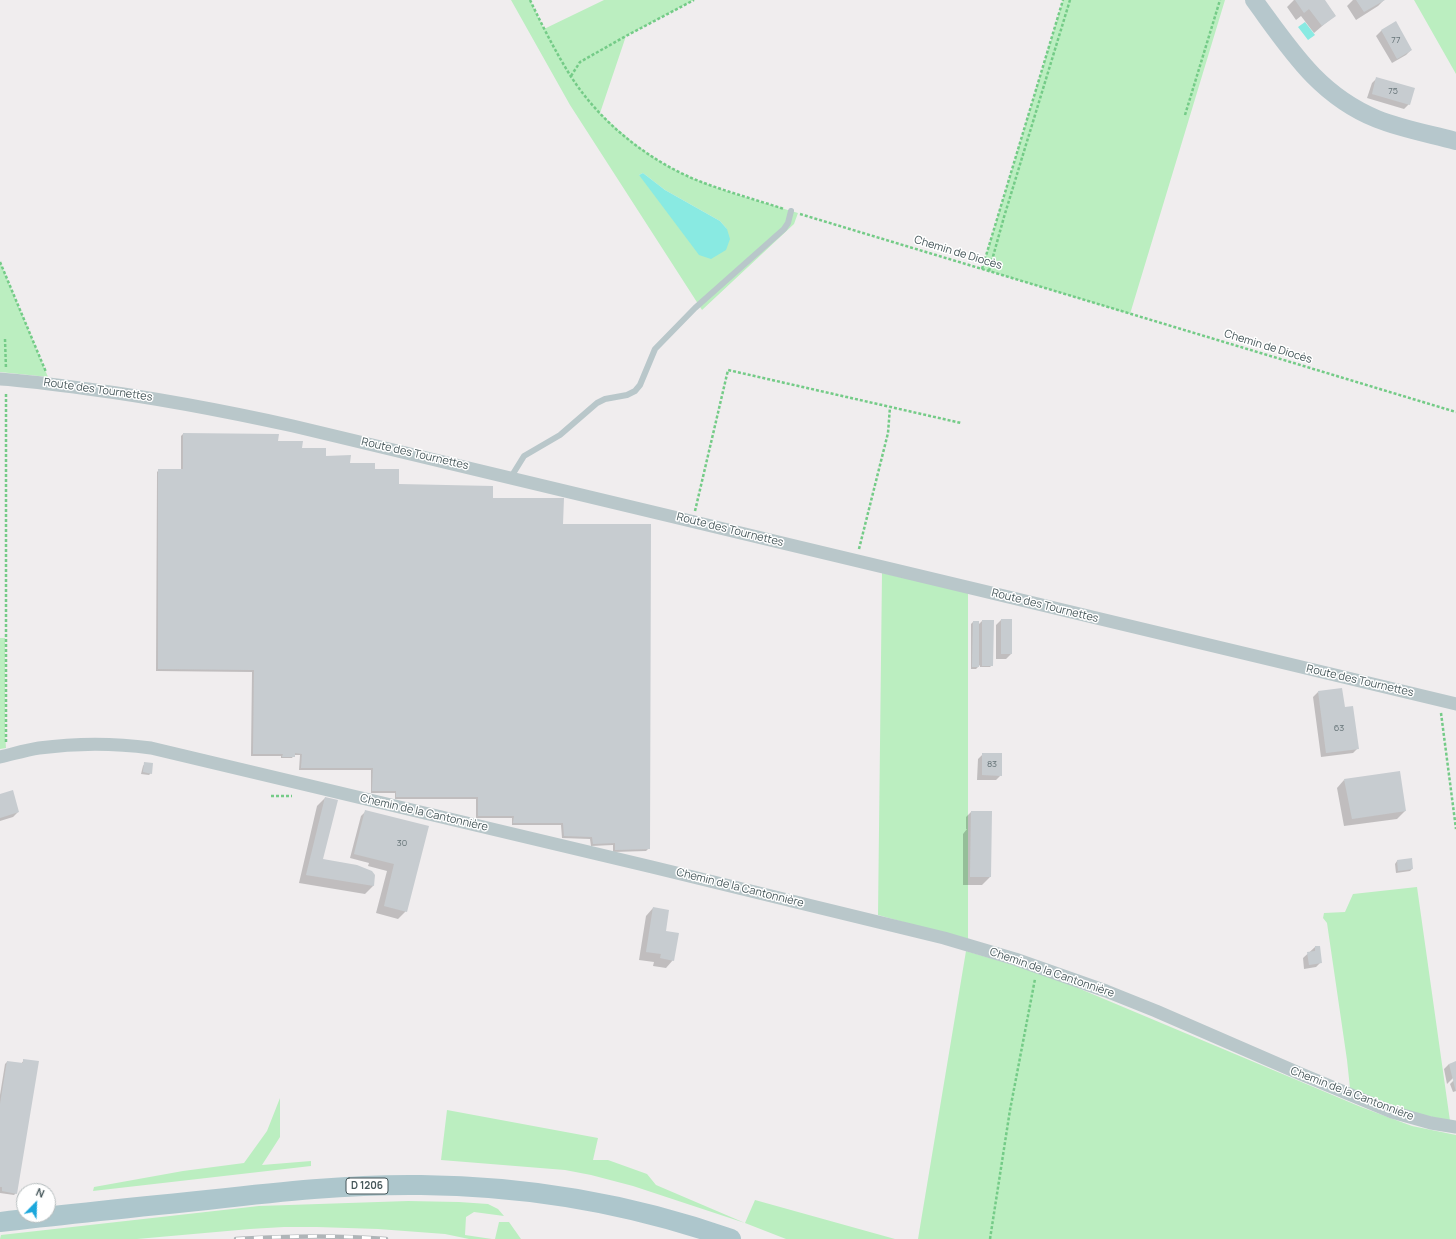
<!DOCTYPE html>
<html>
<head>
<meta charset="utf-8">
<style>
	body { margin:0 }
	#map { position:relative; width:1456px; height:1239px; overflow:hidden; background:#f0edee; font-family:Manrope,sans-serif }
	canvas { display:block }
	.north { position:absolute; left:16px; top:1183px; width:40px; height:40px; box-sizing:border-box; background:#fff; border:1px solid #b5bcbd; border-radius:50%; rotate:23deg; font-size:11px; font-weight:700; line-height:16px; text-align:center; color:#46575a }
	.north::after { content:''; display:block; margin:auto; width:14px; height:18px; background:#1ba7dc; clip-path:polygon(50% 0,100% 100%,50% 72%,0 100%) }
</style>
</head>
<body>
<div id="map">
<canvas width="1456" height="1239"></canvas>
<div class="north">N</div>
</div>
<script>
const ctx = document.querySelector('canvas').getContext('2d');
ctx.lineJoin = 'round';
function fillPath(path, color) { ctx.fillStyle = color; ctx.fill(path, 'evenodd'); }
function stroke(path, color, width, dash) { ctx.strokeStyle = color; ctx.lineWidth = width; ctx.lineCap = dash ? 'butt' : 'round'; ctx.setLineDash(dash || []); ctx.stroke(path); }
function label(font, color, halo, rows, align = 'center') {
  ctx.font = font + ' Manrope,sans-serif'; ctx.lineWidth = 3; ctx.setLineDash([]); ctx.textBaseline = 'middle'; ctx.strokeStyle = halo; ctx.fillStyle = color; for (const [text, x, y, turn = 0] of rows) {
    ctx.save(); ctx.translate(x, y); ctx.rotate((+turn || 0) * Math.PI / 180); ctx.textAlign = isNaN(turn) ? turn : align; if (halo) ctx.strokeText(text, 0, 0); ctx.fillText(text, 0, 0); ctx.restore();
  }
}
const green = new Path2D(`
	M511,0H530L544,29L604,0H694L626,36L600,113C624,136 649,157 679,172C716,190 758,201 798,213L794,224L702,310L570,105ZM643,173L665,190L720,221L727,229L639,175Z
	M1063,0H1225L1130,314L982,269Z
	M1414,0H1456V74Z
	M0,262L48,377L0,372Z
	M882,573L968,592V940L878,915Z
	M0,638H5V733L6,748L0,749Z
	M1417,887L1450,1121L1419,1114L1391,1105L1350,1088L1347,1060L1327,923L1323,918L1324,913L1345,912L1353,894Z
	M966,951L1047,975L1361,1107L1412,1126L1456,1135V1239H918Z
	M280,1098V1137L262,1165L311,1161V1166L93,1191L94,1187L183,1171L244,1163L267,1131Z
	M447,1110L598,1138L593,1160H608L647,1174L656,1185L745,1223L755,1200L895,1239H786L745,1223L633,1186L591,1175L565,1170L441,1160Z
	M408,1201L459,1202L488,1204L498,1209L504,1216L474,1212L466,1217L465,1235L492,1239H469L445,1234L378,1229L317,1227H284L250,1229L137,1239H0L1,1235L259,1206Z
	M499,1222H509L521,1239H495Z`);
const water = new Path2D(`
	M1305,22L1315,35L1308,40L1298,27Z
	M643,173L665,190L720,221L727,229L730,239L726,250L711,259L699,255L639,175Z`);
const shadow = new Path2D(`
	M1294,0H1324L1335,15L1314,33L1301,16L1296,20L1287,7Z
	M1353,0H1384L1378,6L1356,20L1347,6Z
	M1395,23L1411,50L1406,55L1392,63L1376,36L1381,31Z
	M1377,78L1409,104L1404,109L1367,98L1372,83Z
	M183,434L277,442L374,470L398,485L492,499L562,525L649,848L646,851L613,852V845L591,846L590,839L562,838L561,825H512V818H476V799H395V793H371V770H299L300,755H294L292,758H281V756H251L252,672L156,671L157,472L159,470H181V436Z
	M1001,620L1011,654L1006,659H996V625Z
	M982,621L992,665L990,667H980V665L976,669H971V624L973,622H978V625Z
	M1318,692L1344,708L1358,748L1353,753L1321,757L1313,697Z
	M983,754L1001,775L996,780H977L978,759Z
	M145,763L151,773L149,775L141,774L143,766Z
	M1344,780L1405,811L1397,819L1344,826L1337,788Z
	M0,795L18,812L13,817L0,821Z
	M325,798L322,860L374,875L373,886L365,894L299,883L317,806Z
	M366,811L427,827L406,911L398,919L376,913L387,871L368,866L369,863L350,858L361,816Z
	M971,812L990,877L982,885H963V834L967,829H966V817Z
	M1411,859L1412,869L1410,871L1396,873L1395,864L1397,861Z
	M653,908L664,932L673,960L666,968L653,966L654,962L639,960L646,916Z
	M1315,947L1321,962L1316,967L1304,969L1303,958Z
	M24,1060L16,1193L14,1195L0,1193V1095L5,1064L7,1062L21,1064Z
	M1456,1063V1077L1455,1076L1447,1084L1444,1069L1449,1064Z
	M1456,1078V1091L1453,1092L1450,1084Z`);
const building = new Path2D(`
	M1295,0H1325L1336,16L1322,26L1309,9L1304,13Z
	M1356,0H1385L1364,12Z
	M1396,21L1412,50L1397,59L1381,30Z
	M1376,77L1415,88L1410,105L1372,94Z
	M183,433L279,434L278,441H303L302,448H326V456L351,455L350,463H375V469H399V484L493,486V498H564L563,524H651L650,849L615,850V843L593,844L592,837L564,836L563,823H513L514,816H478V797H396V791H372L373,768H301L302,754L295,753V757H282L283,754H253L254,670L158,669V469H183Z
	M1001,619H1012V654H1001Z
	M982,620H994L993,666H982Z
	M973,621H979V667H972Z
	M1342,688L1345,707L1353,706L1359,749L1326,753L1318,691Z
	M982,753H1002V776L982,775Z
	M144,762L153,763L152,774L143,772Z
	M1400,771L1406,811L1352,819L1344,779Z
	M13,790L19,812L0,818V794Z
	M325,797L338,800L323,859L357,865L372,871L375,875L374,886L306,875Z
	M365,810L429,826L407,912L384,906L394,864L354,854Z
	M971,811H992L991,877H970Z
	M1412,858L1413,869L1398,871L1397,860Z
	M653,907L669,910L666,931L679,933L674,961L660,958L661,954L646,952Z
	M1315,946H1320L1322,963L1309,965L1307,952L1315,951Z
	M23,1059L39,1061L17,1194L2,1191V1187H0V1104L7,1061L23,1063Z
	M1456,1061V1092L1449,1064Z`);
const path = new Path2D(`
	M530,0C542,25 555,51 570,75C599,121 645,158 694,179C723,191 754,199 784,209
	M571,76L580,62L626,36L694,0
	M1185,115L1220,0
	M800,214L1456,412
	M0,262L46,372
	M982,269L1063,0
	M989,271L1004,217L1070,0
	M5,339L6,369
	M695,511L728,370L961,423
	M859,549L888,433L890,407
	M1441,713L1456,829
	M6,742V392
	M271,796H292
	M990,1239L1010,1110L1035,979`);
const lane = new Path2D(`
	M511,477L524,456L560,435L597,403L605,399L627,395L635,391L640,385L655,349L695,308L784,229L788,223L791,211`);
const street = new Path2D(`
	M0,379C29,381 59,385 88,389C157,398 225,411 293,426L1456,704
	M0,757C13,754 26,750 39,748C76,743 114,743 151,748L652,867L944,938L1015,959L1106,991L1156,1011L1301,1074L1392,1112L1431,1123L1456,1127`);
const secondary = new Path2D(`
	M1254,0C1290,49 1318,95 1377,119C1402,129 1430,134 1456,141`);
const primary = new Path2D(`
	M0,1222C69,1214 138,1207 207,1200C278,1192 349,1184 421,1185C525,1186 632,1204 731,1239`);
const rail = new Path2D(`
	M236,1239C285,1236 336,1235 386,1239`);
const numberNames = [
	["77",1396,40],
	["75",1393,91],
	["63",1339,728],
	["83",992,764],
	["30",402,843]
];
const shields = [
	[367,1186,42]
];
const shieldNames = [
	["D 1206",367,1186]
];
const streetNames = [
	["Chemin de Diocès",958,253,17],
	["Chemin de Diocès",1268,347,17],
	["Route des Tournettes",98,390,8],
	["Route des Tournettes",415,454,13],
	["Route des Tournettes",730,530,14],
	["Route des Tournettes",1045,606,14],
	["Route des Tournettes",1360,681,13],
	["Chemin de la Cantonnière",424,813,13],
	["Chemin de la Cantonnière",740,888,14],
	["Chemin de la Cantonnière",1052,973,19],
	["Chemin de la Cantonnière",1352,1094,21]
];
fillPath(green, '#bbeec0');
fillPath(water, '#89eae2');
fillPath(shadow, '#0003');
fillPath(building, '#c7ccd0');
stroke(path, '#74cb87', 2.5, [3, 2]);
stroke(lane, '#b9c7ca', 6);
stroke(street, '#b9c7ca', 13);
stroke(secondary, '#b6c7cc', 18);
stroke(primary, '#adc6cc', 20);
stroke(rail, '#afb5b8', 4.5);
stroke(rail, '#fff', 3, [9]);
label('9px', '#667478', null, numberNames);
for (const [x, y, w] of shields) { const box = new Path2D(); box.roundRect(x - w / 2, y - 8, w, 16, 3); ctx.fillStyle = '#fff'; ctx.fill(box); stroke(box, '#46575a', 1); }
label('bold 10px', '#46575a', null, shieldNames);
label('11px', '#46575a', '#fff', streetNames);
</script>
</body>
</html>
